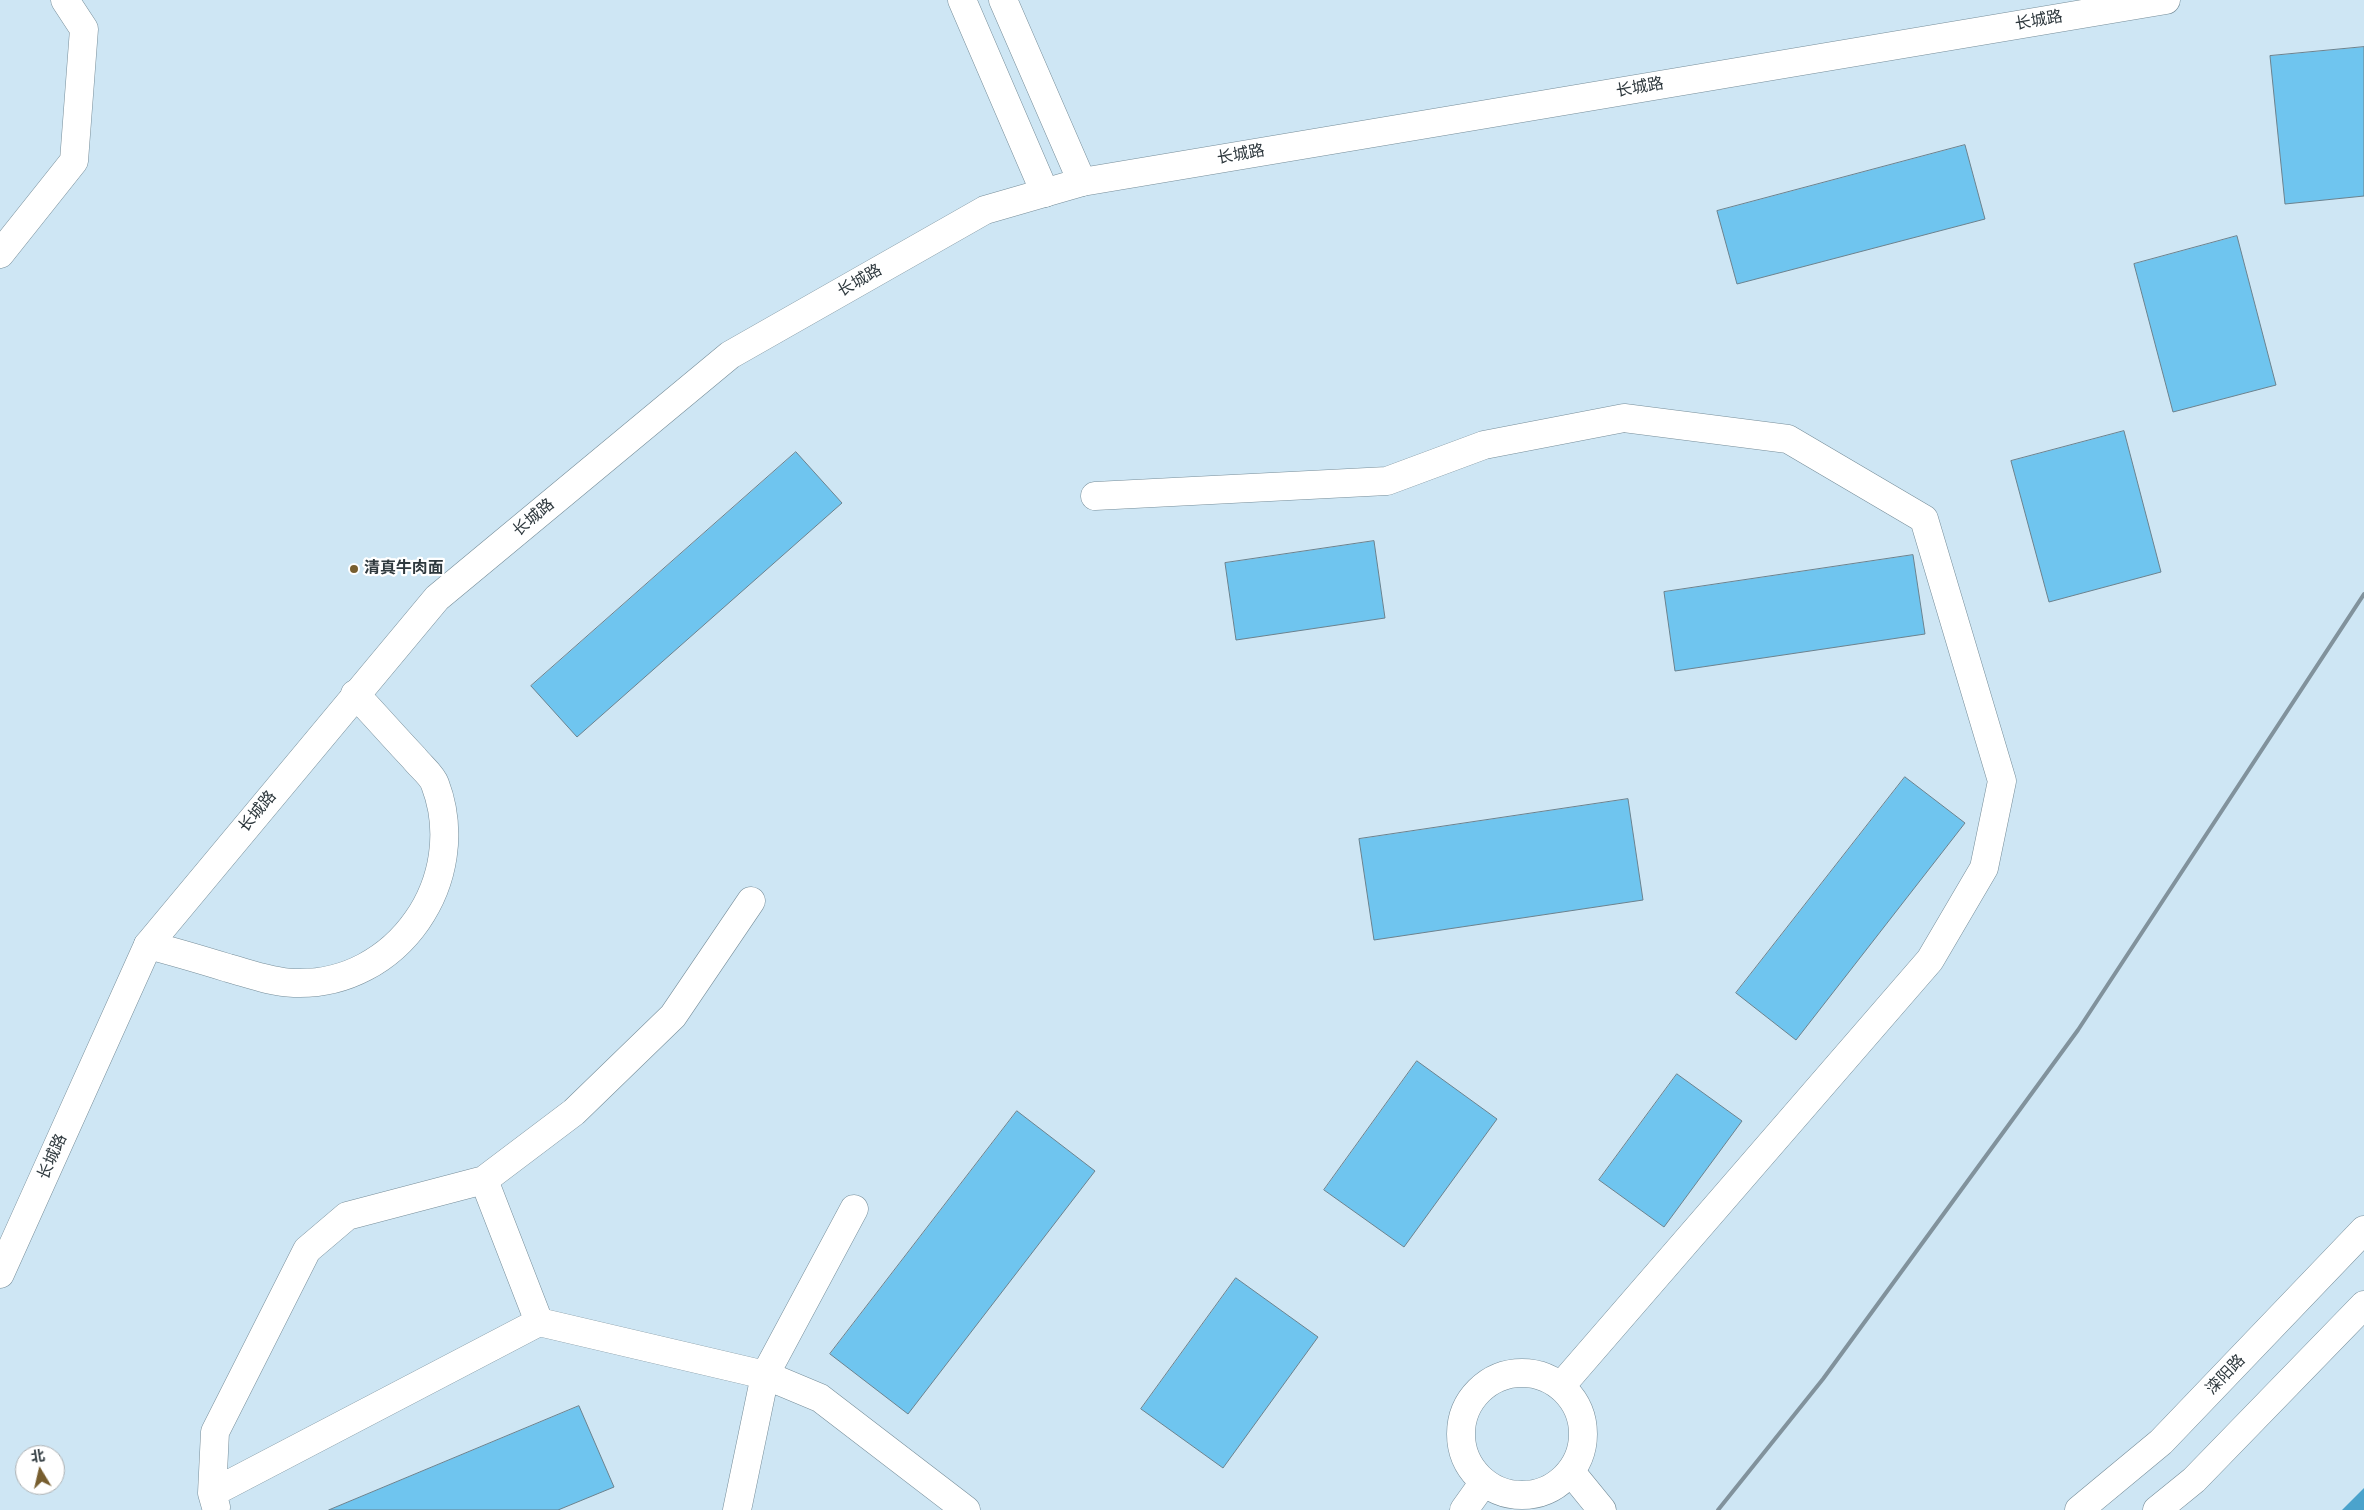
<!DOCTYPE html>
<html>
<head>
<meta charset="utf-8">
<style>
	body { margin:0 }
	#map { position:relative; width:2364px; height:1510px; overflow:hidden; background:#cee6f4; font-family:"DM Sans","Noto Sans SC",sans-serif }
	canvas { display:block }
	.north { position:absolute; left:15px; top:1445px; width:50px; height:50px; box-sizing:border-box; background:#fff; border:1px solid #acb0b2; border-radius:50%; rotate:351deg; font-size:14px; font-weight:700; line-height:20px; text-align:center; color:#2f393e }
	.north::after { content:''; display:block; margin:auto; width:18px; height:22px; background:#775e2f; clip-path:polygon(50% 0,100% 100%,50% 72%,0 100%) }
</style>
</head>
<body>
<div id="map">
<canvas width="2364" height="1510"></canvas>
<div class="north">北</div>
</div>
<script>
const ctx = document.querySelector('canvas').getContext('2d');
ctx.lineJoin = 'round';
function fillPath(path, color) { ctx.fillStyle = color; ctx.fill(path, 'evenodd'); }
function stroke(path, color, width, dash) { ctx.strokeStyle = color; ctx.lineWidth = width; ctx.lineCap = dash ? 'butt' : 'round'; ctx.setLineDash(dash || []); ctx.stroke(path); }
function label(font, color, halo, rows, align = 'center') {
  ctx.font = font + ' "DM Sans","Noto Sans SC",sans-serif'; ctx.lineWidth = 4.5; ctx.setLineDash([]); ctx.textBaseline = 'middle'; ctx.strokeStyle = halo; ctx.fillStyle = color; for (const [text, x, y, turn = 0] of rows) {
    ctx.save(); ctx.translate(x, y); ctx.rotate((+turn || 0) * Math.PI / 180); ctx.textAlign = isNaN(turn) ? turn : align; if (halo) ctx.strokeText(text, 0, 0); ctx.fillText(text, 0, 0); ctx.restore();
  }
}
const water = new Path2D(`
	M2364,1488V1510H2342Z`);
const building = new Path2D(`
	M2364,47V196L2285,204L2270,56Z
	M1965,145L1985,219L1737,284L1717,211Z
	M2237,236L2276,385L2173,412L2134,264Z
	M2124,431L2161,572L2049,602L2011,461Z
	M796,452L842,503L577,737L531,686Z
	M1374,541L1385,618L1236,640L1225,563Z
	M1913,555L1925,634L1675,671L1664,592Z
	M1905,777L1965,823L1796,1040L1736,993Z
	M1628,799L1643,900L1374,940L1359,839Z
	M1417,1061L1497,1119L1404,1247L1324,1190Z
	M1677,1074L1742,1121L1664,1227L1599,1180Z
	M1017,1111L1095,1171L908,1414L830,1354Z
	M1236,1278L1318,1337L1223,1468L1141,1409Z
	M579,1406L614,1487L558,1510H329Z`);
const street = new Path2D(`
	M962,0L1045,193
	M1003,0L1082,182
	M0,254L74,161L84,29L65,0
	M1095,496L1387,481L1484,445L1624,418L1788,439L1924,519L2002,781L1984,868L1930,960L1561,1386
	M148,945C175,952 202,960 228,968C250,974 271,982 294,983C398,987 471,879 435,784C432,775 420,766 414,758C394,737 375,715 355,694
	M539,1322L484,1180L574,1112L673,1016L751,901
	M1461 1434a61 61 0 1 1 122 0a61 61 0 1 1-122 0Z
	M212,1493L539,1322L765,1375L820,1398L966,1510
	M216,1507L212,1493L215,1432L307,1250L347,1216L484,1180
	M737,1510L765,1375L854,1209
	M1464,1510L1484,1482`);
const secondary = new Path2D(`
	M0,1274L148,945L437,598L730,355L985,210L1082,182L2166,0
	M1571,1472L1602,1510
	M2079,1510L2161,1442L2364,1230
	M2157,1510L2194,1480L2364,1305`);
const rail = new Path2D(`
	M1718,1510L1823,1379L2078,1030L2364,594`);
const markers = [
	[354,569,5,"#775e2f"]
];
const streetNames = [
	["长城路",2039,21,-10],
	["长城路",1640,88,-10],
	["长城路",1241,155,-10],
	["长城路",860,281,-30],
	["长城路",534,518,-40],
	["长城路",258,812,-50],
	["长城路",53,1157,-66],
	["滦阳路",2226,1375,-46]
];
const poiNames = [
	["清真牛肉面",364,569]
];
fillPath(water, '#4ba3cc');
fillPath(building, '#6fc5ef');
stroke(building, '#6b828e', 1);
stroke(street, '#768d99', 29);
stroke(secondary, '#768d99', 29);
stroke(street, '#fff', 28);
stroke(secondary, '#fff', 28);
stroke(rail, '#81929c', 4);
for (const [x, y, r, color] of markers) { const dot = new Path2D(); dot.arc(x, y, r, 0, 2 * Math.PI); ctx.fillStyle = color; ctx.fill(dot); stroke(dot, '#fff', 2); }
label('16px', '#2f393e', '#fff', streetNames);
label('bold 16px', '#2f393e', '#fff', poiNames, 'left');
</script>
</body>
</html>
